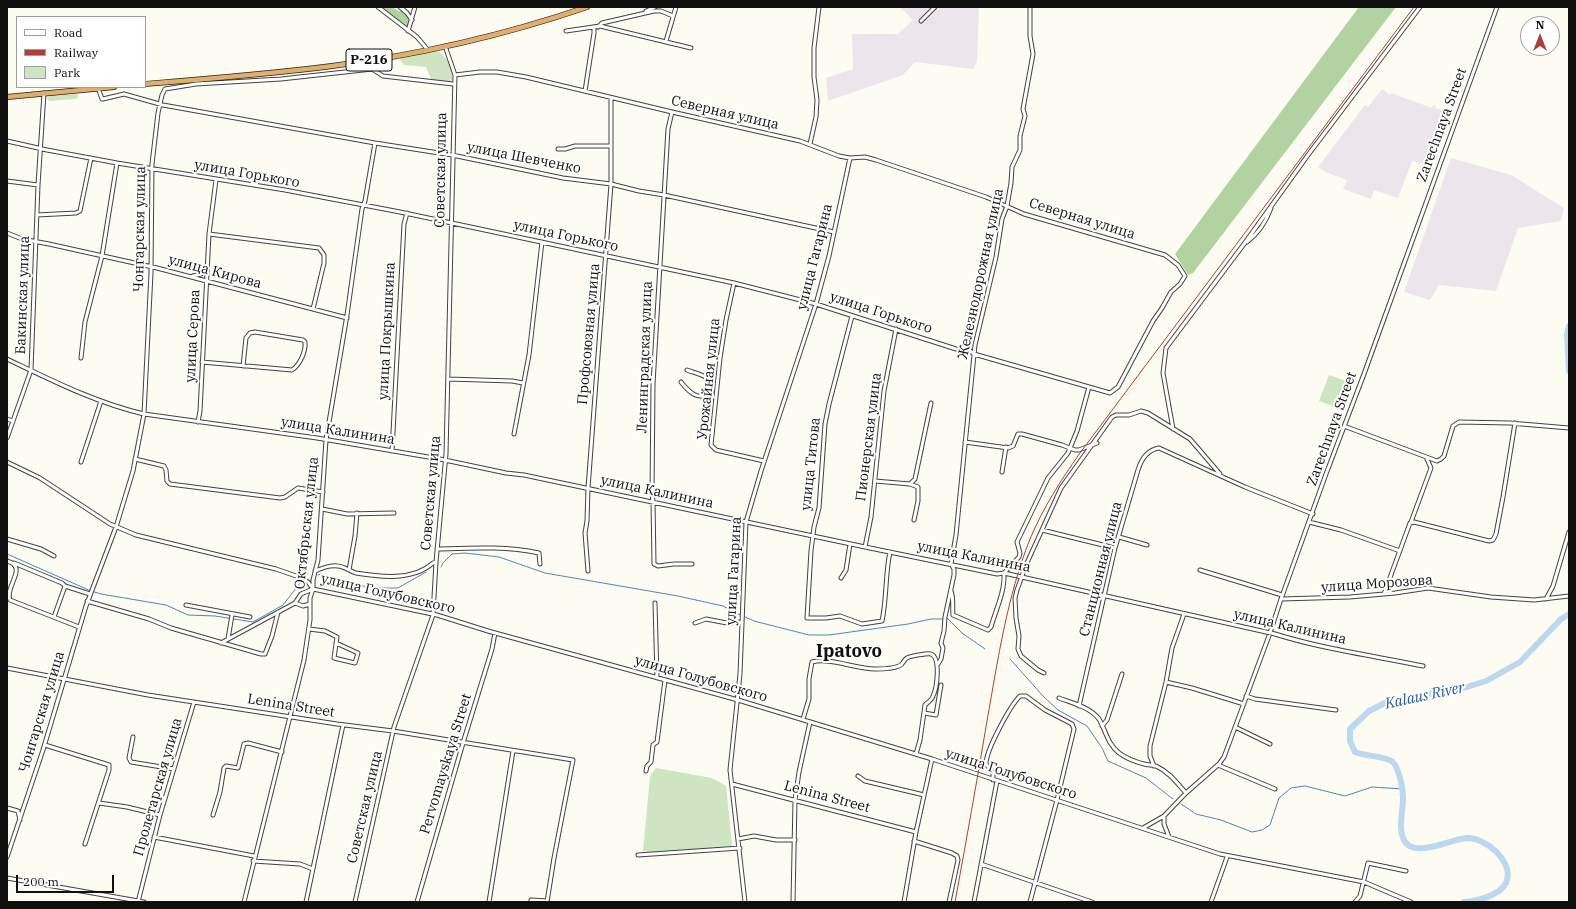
<!DOCTYPE html>
<html>
<head>
<meta charset="utf-8">
<style>
	body { margin:0 }
	#map { position:relative; width:1576px; height:909px; overflow:hidden; background:#fdfcf2; font-family:"IBM Plex Serif",serif }
	canvas { display:block }
	.frame { position:absolute; inset:0; border:8px solid #0f0f0f; pointer-events:none }
	.legend { position:absolute; left:16px; top:16px; width:130px; height:72px; box-sizing:border-box; background:#fff; border:1px solid #9f9f9f; margin:0; padding:5px 7px; list-style:none; font-size:12px; color:#0f0f0f }
	.legend li { display:flex; align-items:center; gap:8px; height:20px }
	.legend b { width:20px; border:1px solid #9f9f9f }
	.north { position:absolute; left:1520px; top:16px; width:40px; height:40px; box-sizing:border-box; background:#fff; border:1px solid #9f9f9f; border-radius:50%; rotate:0deg; font-size:11px; font-weight:700; line-height:16px; text-align:center; color:#0f0f0f }
	.north::after { content:''; display:block; margin:auto; width:14px; height:18px; background:#ad3f39; clip-path:polygon(50% 0,100% 100%,50% 72%,0 100%) }
	.scale { position:absolute; left:16px; top:875px; width:98px; height:18px; box-sizing:border-box; border:2px solid #0f0f0f; border-top:0; padding-left:5px; font-size:12px; line-height:14px; white-space:nowrap; color:#0f0f0f; -webkit-text-stroke:3px #fff; paint-order:stroke }
</style>
</head>
<body>
<div id="map">
<canvas width="1576" height="909"></canvas>
<div class="frame"></div>
<ul class="legend">
<li><b style="height:5px;background:#fff"></b>Road</li>
<li><b style="height:5px;background:#ad3f39"></b>Railway</li>
<li><b style="height:11px;background:#cfe4c0"></b>Park</li>
</ul>
<div class="north">N</div>
<div class="scale">200 m</div>
</div>
<script>
const ctx = document.querySelector('canvas').getContext('2d');
ctx.lineJoin = 'round';
function fillPath(path, color) { ctx.fillStyle = color; ctx.fill(path, 'evenodd'); }
function stroke(path, color, width, dash) { ctx.strokeStyle = color; ctx.lineWidth = width; ctx.lineCap = dash ? 'butt' : 'round'; ctx.setLineDash(dash || []); ctx.stroke(path); }
function label(font, color, halo, rows, align = 'center') {
  ctx.font = font + ' "IBM Plex Serif",serif'; ctx.lineWidth = 4; ctx.setLineDash([]); ctx.textBaseline = 'middle'; ctx.strokeStyle = halo; ctx.fillStyle = color; for (const [text, x, y, turn = 0] of rows) {
    ctx.save(); ctx.translate(x, y); ctx.rotate((+turn || 0) * Math.PI / 180); ctx.textAlign = isNaN(turn) ? turn : align; if (halo) ctx.strokeText(text, 0, 0); ctx.fillText(text, 0, 0); ctx.restore();
  }
}
const industrial = new Path2D(`
	M900,7H979L977,62L973,69L915,62L903,75L828,101L826,78L853,69L852,34H898L913,20Z
	M1382,89L1390,95L1391,93L1432,108L1433,105L1436,106L1435,108L1444,111L1424,164L1412,161L1398,198L1374,190L1371,199L1343,189L1347,180L1325,172L1318,167L1365,105L1368,107Z
	M1451,158L1511,175L1564,208L1561,221L1518,228L1496,291L1439,285L1430,300L1404,292Z`);
const green = new Path2D(`
	M434,50C446,53 453,68 452,80L449,82L432,81L426,67L404,65L400,59L401,57Z
	M77,94L79,96L76,99L49,101L47,98L50,96Z
	M1329,375L1352,383L1343,410L1319,401Z
	M656,768L712,778L726,786L732,843L731,847L644,854L647,851H643L650,777L652,773Z`);
const forest = new Path2D(`
	M381,7H393L398,11H402L410,19L409,26H407Z
	M1359,7H1396L1193,273L1188,275L1175,254Z`);
const stream = new Path2D(`
	M7,554L91,591L101,594L166,605L188,615L215,616L253,622L283,605L300,583
	M441,567L443,563L452,554L465,553L499,557L545,573L678,596L723,606L740,615
	M318,575L321,574L345,583L375,588H398L426,572
	M743,616L754,621L809,635H829L908,624L931,619H948L962,633L985,649
	M1010,659L1043,696L1058,710L1087,726L1102,748L1108,761L1146,778L1173,799
	M1181,804L1196,814L1221,820L1252,832L1262,830L1270,825L1279,798L1291,788L1305,786L1345,796L1372,787L1403,789`);
const river = new Path2D(`
	M1569,326L1567,334L1569,371
	M1464,902C1475,901 1489,898 1499,891C1519,876 1501,851 1484,843C1479,840 1473,838 1467,838C1451,839 1417,857 1406,843C1397,833 1403,811 1403,799C1403,789 1401,779 1397,769C1396,766 1395,764 1393,762C1383,755 1367,757 1355,752L1350,741V729L1369,711L1389,701L1467,687L1486,681L1520,662L1561,619L1569,614`);
const minor = new Path2D(`
	M378,7L417,37L428,50
	M400,7L407,13L412,20
	M646,11L655,7
	M921,21L935,7
	M598,27L602,23L654,11H661L673,16
	M408,31L415,7
	M566,31L600,26L691,48
	M666,41L676,7
	M98,88L102,99H103L124,94L163,105L375,143L452,155L563,178L611,184L639,191L664,195L834,232
	M585,91L594,33V27
	M672,112L668,129L653,384L652,493L653,501L654,564L658,566L674,564H692
	M7,141L47,150L117,163L285,190L400,212L734,283L816,304L956,349L969,350L974,354L1110,393L1118,387L1153,321L1162,308L1171,292L1180,284L1185,276L1178,265L1165,255L1024,214L986,197L876,160L865,157L850,158L839,156L800,141L672,112L526,77L497,72H480L455,75
	M810,144L816,117L817,100L814,77V48L819,7
	M558,149H565L575,146H611
	M7,181L38,185
	M37,215L76,213L80,211L91,158
	M7,233L22,239L49,244L157,268L347,318
	M209,234L319,248L324,255V263L313,309
	M1247,242C1259,233 1266,222 1271,208
	M193,276L201,274L207,269
	M734,283L726,320L720,358L711,445L716,450L764,461
	M852,316L829,404L825,424L819,508L814,527L811,551L807,618H826L840,616L862,624L882,621C887,598 885,575 890,552
	M81,358L85,322L102,256L117,163
	M7,359C51,380 96,403 144,414L317,438L440,459L506,473L524,475L581,487L865,547L997,574L1004,573L1275,634C1323,649 1374,656 1423,666
	M202,362L292,370C300,365 306,351 305,342L303,340L255,332L250,333L246,338L243,366
	M687,370C694,373 711,376 711,384C711,389 710,392 713,397
	M448,379L512,381L523,383
	M681,382C692,396 696,397 713,397
	M7,419L13,421
	M198,422L200,411L209,234L216,180
	M1344,426L1437,461L1441,459L1444,456L1453,426L1459,422L1510,423L1569,428
	M1173,429L1163,373L1166,348L1244,244L1308,155L1420,7
	M514,434L529,355L542,242
	M7,438L31,370L38,185L44,93
	M965,442L1008,448L1013,446L1018,434H1022L1062,445L1075,450H1079L1097,443
	M392,451L404,224L407,213
	M135,459L164,466L166,470L167,481L170,484L280,498L285,497L298,488L323,492
	M7,462L40,478L110,524L136,535L276,569L299,577L308,582L313,589L437,615L488,631L738,700L932,759L1220,854L1364,882L1411,902
	M81,462L101,401
	M1002,472L1006,447
	M875,481L910,484L915,479L931,403
	M910,484L918,487V501L914,520
	M322,509L347,514L394,513
	M1309,522L1341,530L1400,551
	M1411,522L1431,468L1427,459
	M1042,530L1115,548
	M1119,537L1147,545
	M7,539L41,549L54,556
	M865,547L871,517L884,391L896,329
	M437,549C472,548 505,546 539,553L540,564
	M7,561C29,567 4,587 10,600L79,627
	M14,563L62,583L65,586
	M349,570L355,536L357,513
	M1200,570L1282,595
	M315,571C325,567 335,563 345,568C349,570 352,572 356,573C381,577 413,581 433,563L436,562
	M588,571L585,533L587,521L588,488L611,184V98
	M841,578L846,570L850,544
	M951,591C954,599 952,607 953,615L988,630L991,627C996,609 1005,592 1004,573L1019,557L1020,553L1017,542L1048,478L1068,453L1077,431L1089,387
	M1384,594L1410,523L1414,522L1489,541L1493,540L1496,534L1503,497L1515,423
	M1281,599L1350,597L1395,593L1428,588L1491,597L1534,600L1569,596
	M1546,599L1553,586L1569,532
	M87,601L149,619L171,628L261,654H265L272,636L278,612
	M295,603L303,606L310,604
	M655,603L657,678
	M186,605L250,617
	M54,617L65,586L90,594
	M695,623L706,619L727,623L742,622
	M309,629L325,631L337,637L334,658L355,663L358,653L336,643
	M228,639L232,615
	M221,643L295,603L301,594L313,589
	M938,664L941,659L943,648L941,643L944,631L945,617L954,575V569L951,564L956,535L975,345L996,257L1002,219L1007,206L1011,183L1012,167L1020,150V136L1025,116L1023,109L1033,54L1030,36V7
	M7,668L148,695L337,724L393,731L573,760L554,858L547,902
	M1044,673L1038,670L1021,656L1018,649L1019,636L1016,618L1015,598L1017,590L1026,565L1061,488L1112,417L1116,415H1129L1141,411L1148,413L1190,439L1220,474
	M1166,682L1192,688L1244,704
	M1246,696L1255,699L1336,710
	M1059,698C1072,703 1090,707 1099,719C1106,731 1107,743 1119,753C1126,758 1136,762 1144,764C1148,765 1153,765 1156,766C1169,772 1177,783 1186,793
	M1079,706L1115,548L1138,470C1141,460 1147,450 1159,448L1245,487L1313,514
	M924,713L936,715L941,685
	M803,719L809,699V679L812,662C829,657 856,669 875,669C882,669 892,669 899,666C904,664 903,660 907,658C910,656 928,653 931,654C941,658 937,688 933,696C932,700 927,703 925,705L920,740L916,754
	M1102,726L1107,720L1122,674
	M1235,727L1270,744
	M133,737L129,758L131,762L174,769
	M45,745L109,765V770L85,844
	M1218,765L1275,789
	M1154,766L1150,756V746L1166,682L1172,648L1184,614
	M646,771L647,766L651,762L653,745L657,742L665,680
	M858,776L865,781L924,795
	M993,780V773L986,764C986,750 1010,706 1020,696H1026L1045,710L1072,724L1074,729L1057,800L1030,902
	M732,784L916,832
	M99,803L127,807L160,815
	M7,808L18,811L20,820
	M213,815L220,792L224,768L226,766L238,768L244,744L248,743L282,752
	M1164,816V824L1169,837
	M1143,828L1164,816L1186,793L1219,764L1224,757L1270,633L1281,599L1326,474L1364,374L1497,7
	M154,837L254,856
	M738,839L754,836L776,840H795
	M914,841L952,853L957,856L958,860L949,902
	M638,855L740,848
	M7,857L43,750L86,606L116,527L133,471L144,414L151,273L152,164L158,113L162,95L165,89L196,84L281,79L363,70L372,69L383,76L453,84
	M253,861L300,864L313,869
	M981,864L1092,902
	M7,878L144,902
	M138,902L160,815L194,702
	M244,902L304,660L310,620V598L313,589V580L318,560L326,440L347,315L362,209L365,201L375,143
	M306,902L343,725
	M355,902L394,727L433,615L436,562L446,454L455,75L445,46
	M417,902L463,743L492,649L495,633
	M489,902L513,751
	M531,902V900L547,901
	M745,902L730,770L740,674L746,522L761,471L816,304L829,256L850,158
	M793,902L795,800L799,772L810,722
	M904,902L916,832L932,759
	M974,902L997,781
	M1211,902L1227,857
	M1355,902L1360,896L1368,863L1406,871`);
const highway = new Path2D(`
	M145,84C207,79 270,74 332,66C418,55 505,35 587,7
	M7,97L114,87`);
const rail = new Path2D(`
	M955,902C966,842 977,781 987,721C998,659 1007,597 1030,539C1043,508 1061,480 1080,453L1414,7`);
const shields = [
	[369,60,46]
];
const shieldNames = [
	["Р-216",369,60]
];
const streetNames = [
	["Северная улица",725,113,13],
	["Zarechnaya Street",1442,125,-70],
	["улица Шевченко",524,158,11],
	["Советская улица",441,170,-89],
	["улица Горького",247,174,10],
	["Северная улица",1082,219,17],
	["Чонгарская улица",140,229,-89],
	["улица Горького",566,236,12],
	["улица Гагарина",815,257,-76],
	["улица Кирова",215,272,15],
	["Железнодорожная улица",981,274,-78],
	["Бакинская улица",23,295,-88],
	["улица Горького",881,313,18],
	["улица Покрышкина",387,331,-87],
	["Профсоюзная улица",589,334,-85],
	["улица Серова",193,336,-87],
	["Ленинградская улица",645,357,-88],
	["Урожайная улица",709,379,-84],
	["Zarechnaya Street",1332,429,-70],
	["улица Калинина",338,431,9],
	["Пионерская улица",869,437,-83],
	["улица Титова",811,464,-84],
	["улица Калинина",657,492,12],
	["Советская улица",431,493,-85],
	["Октябрьская улица",307,523,-84],
	["улица Калинина",974,557,11],
	["Станционная улица",1101,569,-76],
	["улица Гагарина",734,571,-87],
	["улица Морозова",1377,584,-4],
	["улица Голубовского",388,594,13],
	["улица Калинина",1290,627,13],
	["улица Голубовского",701,679,16],
	["Lenina Street",291,706,9],
	["Чонгарская улица",42,712,-73],
	["Pervomayskaya Street",446,764,-73],
	["улица Голубовского",1011,774,18],
	["Пролетарская улица",158,787,-74],
	["Lenina Street",827,797,15],
	["Советская улица",365,807,-77]
];
const waterNames = [
	["Kalaus River",1425,696,-12]
];
const districtNames = [
	["Ipatovo",849,652]
];
fillPath(industrial, '#ece5ec');
fillPath(green, '#cfe4c0');
fillPath(forest, '#b2d3a1');
stroke(stream, '#4e84bc', 1);
stroke(river, '#bdd7ee', 6);
stroke(minor, '#424242', 5);
stroke(highway, '#202020', 6);
stroke(minor, '#fff', 3);
stroke(highway, '#e1ae6c', 4.5);
stroke(rail, '#ad3f39', 1);
for (const [x, y, w] of shields) { const box = new Path2D(); box.roundRect(x - w / 2, y - 11, w, 22, 3); ctx.fillStyle = '#fff'; ctx.fill(box); stroke(box, '#0f0f0f', 1); }
label('bold 13px', '#0f0f0f', null, shieldNames);
label('14px', '#0f0f0f', '#fff', streetNames);
label('italic 15px', '#285891', '#fff', waterNames);
label('bold 18px', '#0f0f0f', '#fff', districtNames);
</script>
</body>
</html>
